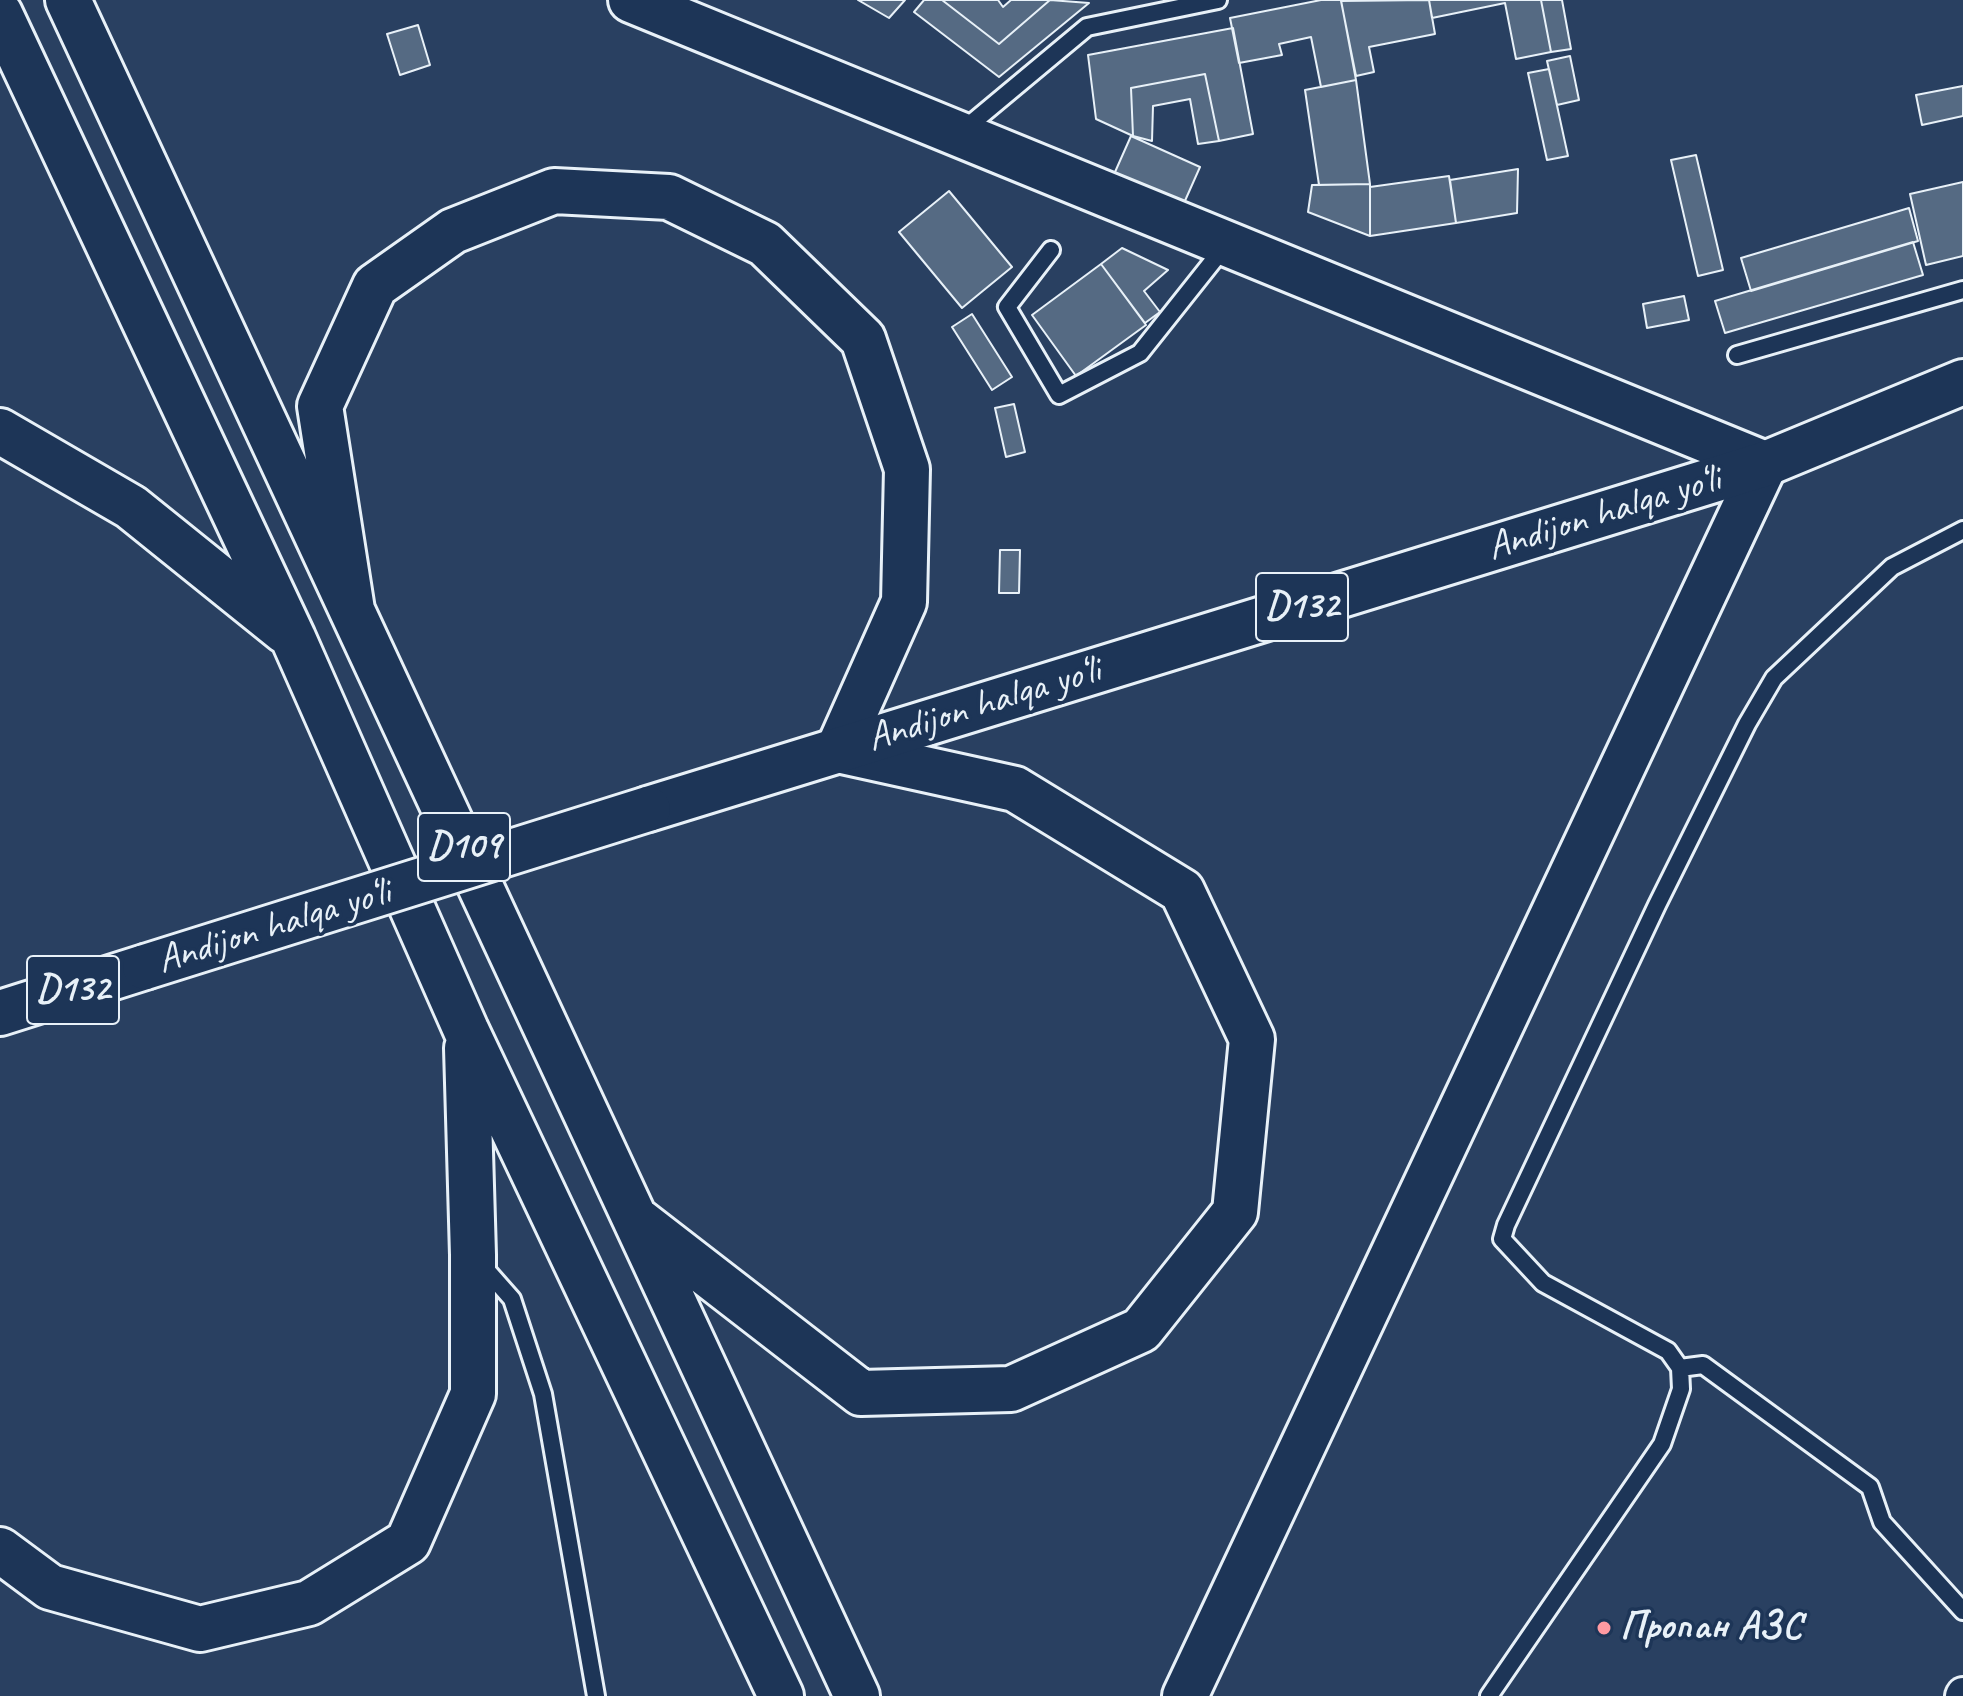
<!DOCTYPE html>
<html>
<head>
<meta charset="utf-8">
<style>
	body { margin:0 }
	canvas { display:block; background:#294061 }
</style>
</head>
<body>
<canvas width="1963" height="1696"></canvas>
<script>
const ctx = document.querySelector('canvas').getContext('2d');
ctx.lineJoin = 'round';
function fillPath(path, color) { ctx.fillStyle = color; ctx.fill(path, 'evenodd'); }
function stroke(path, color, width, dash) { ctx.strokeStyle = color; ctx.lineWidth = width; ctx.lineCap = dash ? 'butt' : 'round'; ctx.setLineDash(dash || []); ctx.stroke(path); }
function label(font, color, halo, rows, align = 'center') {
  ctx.font = font + ' Caveat,sans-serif'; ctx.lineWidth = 7; ctx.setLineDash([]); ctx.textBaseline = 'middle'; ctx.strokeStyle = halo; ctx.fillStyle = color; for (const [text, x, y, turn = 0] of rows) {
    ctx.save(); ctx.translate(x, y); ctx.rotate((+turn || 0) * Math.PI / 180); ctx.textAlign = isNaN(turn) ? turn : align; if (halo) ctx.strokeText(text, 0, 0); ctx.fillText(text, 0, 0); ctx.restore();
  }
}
const building = new Path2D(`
	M858,0H905L889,18Z
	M924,0H942L999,44L1050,0L1089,3L999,77L914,12Z
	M942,0H998L1003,7L1011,0H1050L999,44Z
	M1321,0H1341L1356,80L1321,87L1311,37L1279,44L1282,55L1239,63L1230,18Z
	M1429,0H1541L1551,52L1516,59L1505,3L1432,18Z
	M1429,0L1435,34L1369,47L1374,72L1356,76L1341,1Z
	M1541,0H1562L1571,49L1551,52Z
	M418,25L430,65L400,75L387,34Z
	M1233,28L1253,134L1219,141L1205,74L1131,88L1133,136L1096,119L1088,55Z
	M1570,56L1579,100L1557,105L1547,61Z
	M1549,69L1568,156L1547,160L1528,73Z
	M1205,74L1219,141L1198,144L1190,99L1153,106L1152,141L1133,136L1131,88Z
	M1356,80L1370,184L1319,185L1305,90Z
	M1963,86V116L1922,125L1916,95Z
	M1131,136L1200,167L1180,212L1111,181Z
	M1696,155L1723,270L1698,276L1671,160Z
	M1518,169L1517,213L1456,223L1450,180Z
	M1449,176L1456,223L1370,236V187Z
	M1963,182V256L1926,265L1910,194Z
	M1370,184V236L1308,212L1312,185Z
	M949,191L1012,267L962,308L899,232Z
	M1909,208L1918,241L1751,291L1741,258Z
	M1913,242L1923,275L1725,333L1715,301Z
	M1122,248L1168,270L1144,291L1160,312L1145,323L1101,264Z
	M1101,264L1146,325L1076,376L1032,315Z
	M1684,296L1689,320L1647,328L1643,304Z
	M972,314L1012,377L992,390L952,327Z
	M1014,404L1025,452L1006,457L995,408Z
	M1000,550H1020L1019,593H999Z`);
const lane = new Path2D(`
	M961,132L1087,27L1218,0
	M1051,250L1007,307L1059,395L1140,353L1225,246
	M1737,355L1963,290
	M482,1265L512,1299L543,1394L596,1696
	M1680,1368L1703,1365L1870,1487L1882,1522L1963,1611
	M1489,1696L1662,1444L1681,1389L1680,1368L1668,1351L1543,1283L1502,1239L1506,1225L1657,905L1747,724L1774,678L1892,567L1963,530`);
const street = new Path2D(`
	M1962,1696L1963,1694`);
const primary = new Path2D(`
	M68,0L857,1696
	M631,0L1765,464L1185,1696
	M0,14L293,638L466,1030L781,1696
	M0,431L131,507L285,631
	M352,610L320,406L375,286L453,231L554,191L669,197L765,244L863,339L907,469L904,602L838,750L1015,789L1182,891L1252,1039L1235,1212L1141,1330L1011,1389L861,1393L640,1222
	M0,1550L50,1587L200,1629L309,1603L408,1542L473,1394V1255L467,1048`);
const highway = new Path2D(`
	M648,809L1765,464L1963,382
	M0,1013L145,967`);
const highwayBridge = new Path2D(`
	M145,967L648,809`);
const markers = [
	[1604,1628,8,"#ff9aa2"]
];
const shields = [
	[1302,607,92],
	[464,847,92],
	[73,990,92]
];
const shieldNames = [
	["D132",1302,607],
	["D109",464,847],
	["D132",73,990]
];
const streetNames = [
	["Andijon halqa yo‘li",1604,514,-17],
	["Andijon halqa yo‘li",984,705,-17],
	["Andijon halqa yo‘li",274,927,-17]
];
const poiNames = [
	["Пропан АЗС",1620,1628]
];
fillPath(building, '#556a83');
stroke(building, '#e8f1f8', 2);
stroke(lane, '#e8f1f8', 22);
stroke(street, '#e8f1f8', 38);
stroke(primary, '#e8f1f8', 50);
stroke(highway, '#e8f1f8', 50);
stroke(lane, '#1d3557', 16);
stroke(street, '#1d3557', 32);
stroke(primary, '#1d3557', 44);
stroke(highway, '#1d3557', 44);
stroke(highwayBridge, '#e8f1f8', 50, []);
stroke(highwayBridge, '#1d3557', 44);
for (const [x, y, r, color] of markers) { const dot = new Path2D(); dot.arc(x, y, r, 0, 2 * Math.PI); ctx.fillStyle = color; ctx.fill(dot); stroke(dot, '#1d3557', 3); }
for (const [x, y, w] of shields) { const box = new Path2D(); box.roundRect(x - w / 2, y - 34, w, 68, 6); ctx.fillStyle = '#1d3557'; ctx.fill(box); stroke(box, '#e8f1f8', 2); }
label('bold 38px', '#e8f1f8', null, shieldNames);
label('40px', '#e8f1f8', '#1d3557', streetNames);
label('bold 40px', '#e8f1f8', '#1d3557', poiNames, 'left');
</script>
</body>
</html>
